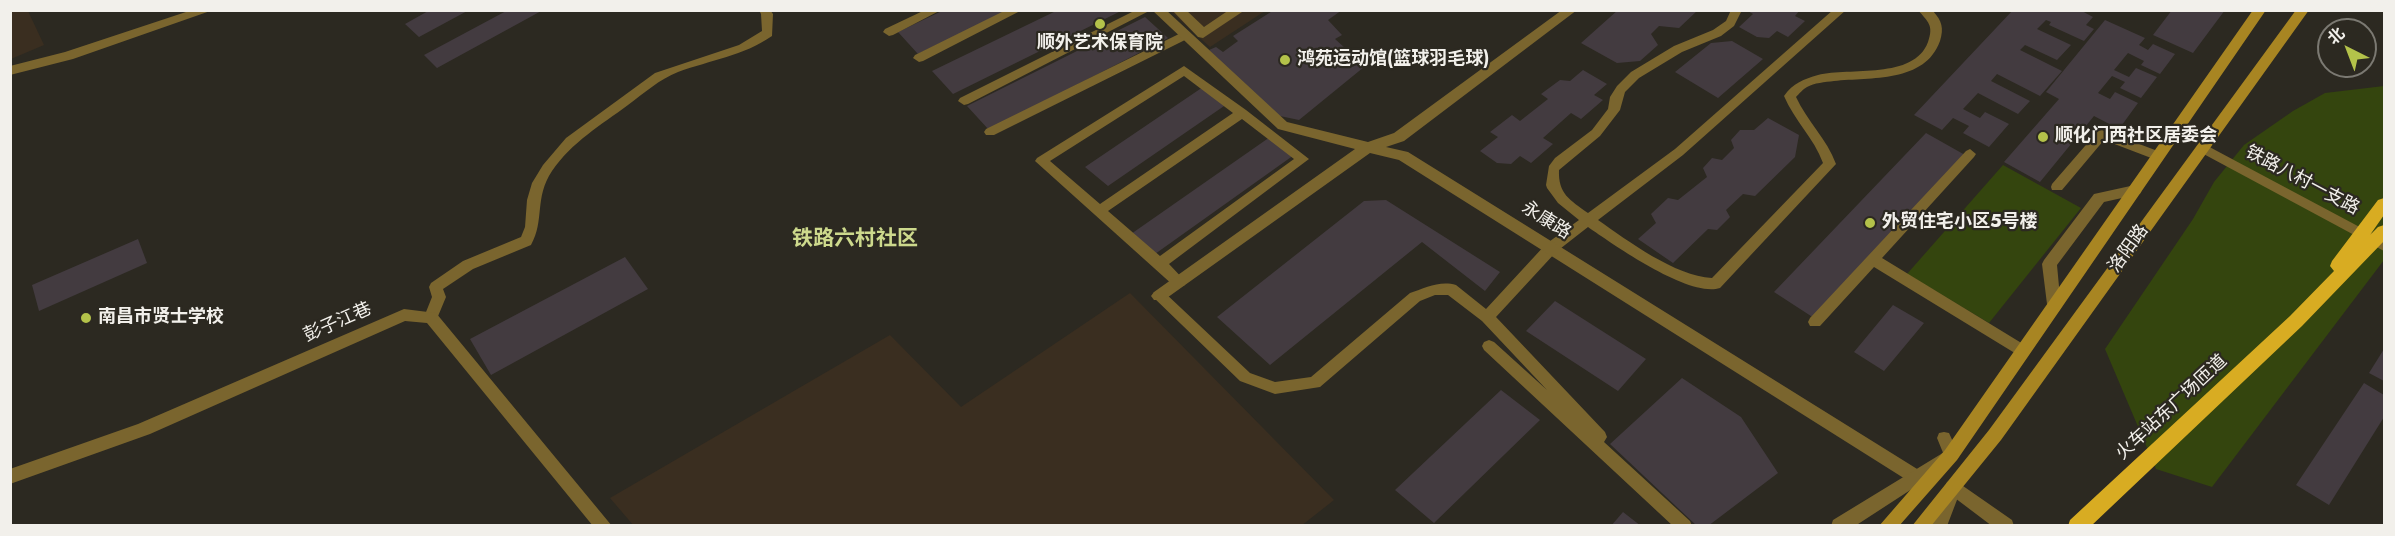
<!DOCTYPE html>
<html>
<head>
<meta charset="utf-8">
<style>
	body { margin:0 }
	#map { position:relative; width:2395px; height:536px; overflow:hidden; background:#2c2921; font-family:Jost,"Noto Sans SC",sans-serif }
	canvas { display:block }
	.frame { position:absolute; inset:0; border:12px solid #f2f0eb; pointer-events:none }
	.north { position:absolute; left:2317px; top:18px; width:60px; height:60px; box-sizing:border-box; background:#2c2921; border:2px solid #7b7972; border-radius:50%; rotate:318deg; font-size:16px; font-weight:700; line-height:24px; text-align:center; color:#f2f0eb }
	.north::after { content:''; display:block; margin:auto; width:21px; height:27px; background:#b4c24a; clip-path:polygon(50% 0,100% 100%,50% 72%,0 100%) }
</style>
</head>
<body>
<div id="map">
<canvas width="2395" height="536"></canvas>
<div class="frame"></div>
<div class="north">北</div>
</div>
<script>
const ctx = document.querySelector('canvas').getContext('2d');
ctx.lineJoin = 'round';
function fillPath(path, color) { ctx.fillStyle = color; ctx.fill(path, 'evenodd'); }
function stroke(path, color, width, dash) { ctx.strokeStyle = color; ctx.lineWidth = width; ctx.lineCap = dash ? 'butt' : 'round'; ctx.setLineDash(dash || []); ctx.stroke(path); }
function label(font, color, halo, rows, align = 'center') {
  ctx.font = font + ' Jost,"Noto Sans SC",sans-serif'; ctx.lineWidth = 4.5; ctx.setLineDash([]); ctx.textBaseline = 'middle'; ctx.strokeStyle = halo; ctx.fillStyle = color; for (const [text, x, y, turn = 0] of rows) {
    ctx.save(); ctx.translate(x, y); ctx.rotate((+turn || 0) * Math.PI / 180); ctx.textAlign = isNaN(turn) ? turn : align; if (halo) ctx.strokeText(text, 0, 0); ctx.fillText(text, 0, 0); ctx.restore();
  }
}
const industrial = new Path2D(`
	M11,10L28,11L44,45L11,59Z
	M1170,11H1265L1210,47Z
	M1130,293L1334,500L1301,526H634L610,498L890,335L961,407Z`);
const green = new Path2D(`
	M2384,86V260L2212,487L2156,469L2105,349L2193,219L2214,182L2244,145L2293,111L2325,93Z
	M2003,165L2081,208L1989,323L1907,274Z`);
const building = new Path2D(`
	M430,10H469L419,37L405,24Z
	M508,10H543L437,68L424,55Z
	M944,10H1009L918,54L898,32Z
	M1058,10H1123L953,94L932,71Z
	M1274,10H1342L1328,20L1342,35L1335,39L1345,48L1338,53L1364,67L1299,120L1275,115L1209,50L1216,47L1223,52L1238,41L1233,36Z
	M1618,10H1698L1679,28L1659,26L1651,34L1658,45L1640,61L1617,63L1581,43Z
	M1746,10H1800L1795,16L1805,21L1788,37L1777,31L1769,38L1757,37L1739,27L1753,14Z
	M2013,10H2080L2093,17L2086,25L2094,29L2084,41L2049,25L2051,22L2046,20L2037,29L2071,45L2057,60L2025,45L2020,50L2062,71L2040,96L1997,74L1991,81L2030,101L2018,114L1978,93L1963,109L1980,118L1985,112L2009,124L1989,147L1963,133L1969,126L1953,118L1942,130L1914,115Z
	M2172,10H2225L2193,53L2153,35Z
	M1145,17L1168,38L989,130L967,106Z
	M2105,20L2145,38L2139,45L2148,50L2153,44L2175,54L2160,74L2141,65L2144,61L2128,53L2114,70L2129,77L2136,68L2157,77L2141,98L2120,88L2125,82L2112,76L2098,93L2110,99L2115,92L2138,103L2119,129L2094,116L2040,182L2004,162L2059,99L2046,92Z
	M1732,41L1763,59L1718,98L1675,72L1711,43Z
	M1583,70L1607,84L1594,95L1603,100L1581,119L1571,113L1543,138L1553,144L1531,163L1520,156L1511,164L1497,163L1480,151L1498,137L1490,132L1512,115L1520,121L1548,99L1541,94L1560,80L1570,81Z
	M1203,87L1227,104L1108,186L1085,167Z
	M1768,118L1799,135L1795,157L1755,196L1743,194L1726,210L1730,217L1717,230L1708,229L1673,263L1638,239L1656,223L1651,214L1668,198L1678,200L1707,177L1703,168L1712,158L1722,160L1734,148L1731,140L1740,130H1754Z
	M1926,133L1965,155L1814,318L1774,292Z
	M1270,137L1294,155L1155,254L1131,234Z
	M1386,200L1500,272L1485,291L1422,242L1270,365L1217,317L1364,201Z
	M138,239L147,263L39,311L32,285Z
	M625,257L648,289L491,375L470,339Z
	M1555,301L1646,359L1618,391L1526,331Z
	M1893,305L1924,323L1884,371L1854,352Z
	M2384,349V381L2369,373Z
	M1682,378L1741,417L1778,473L1708,526H1697L1610,444Z
	M2364,383L2384,395V417L2329,505L2296,485Z
	M1501,390L1540,420L1434,523L1395,490Z
	M1623,512L1641,526H1611Z`);
const service = new Path2D(`
	M759,10H770L773,14L772,36C743,56 711,60 678,72C660,79 644,93 628,105C601,125 572,142 552,171C534,198 545,220 531,245L473,269L443,289L446,297L436,321H426L424,317L432,297L429,287L431,283L463,261L521,237L525,227L527,200L532,183L543,165L566,138L655,73L739,45L762,31L761,14Z
	M925,10H941L893,35L889,36L883,32L885,29Z
	M1006,10H1022L923,61L919,62L913,58L915,55Z
	M1136,10H1151L968,104L964,105L958,101L960,98Z
	M1731,10H1742L1734,26L1721,36L1682,52L1639,78L1625,92L1620,110L1600,136L1559,170C1558,194 1570,200 1588,213L1675,149L1833,10H1846L1683,155L1598,220C1628,241 1675,276 1712,278L1823,163C1814,138 1794,120 1784,96C1793,83 1804,79 1818,75C1850,67 1914,80 1928,42C1934,25 1928,22 1918,10L1933,11C1942,21 1944,28 1940,41C1925,83 1871,77 1834,81C1825,82 1814,83 1807,87C1803,89 1799,94 1796,97C1807,121 1827,139 1836,164L1720,288C1689,298 1614,245 1588,227L1556,252L1496,317L1605,432L1607,437L1604,442L1690,521L1692,526H1673L1484,350L1482,346L1484,342L1489,340L1494,342L1547,390L1482,321L1448,295H1435L1420,301L1320,387L1275,394L1240,381L1152,296L1154,292H1164L1250,373L1275,382L1311,377L1410,293C1425,288 1440,280 1456,285L1486,309L1546,244L1579,220L1558,203L1547,188L1546,185L1549,166L1555,158L1592,130L1608,109L1610,97L1617,86L1631,72L1674,46L1713,30L1726,21Z
	M1185,31L1189,32L1191,35L1189,38L994,135H986L984,132L986,129Z
	M1184,66L1246,110L1309,159L1169,264L1186,282L1184,286H1174L1035,161L1037,158ZM1184,76L1233,113L1100,204L1050,161ZM1242,119L1294,159L1160,256L1108,211Z
	M2102,130L2163,153L2165,156L2159,161L2104,140L2062,190H2052L2051,187L2052,184L2098,131Z
	M2202,143L2384,240V251L2198,151L2196,148Z
	M1970,149L1976,154L1974,157L1882,258L2028,347L2030,351L2028,355L2023,357L2018,355L1874,267L1820,326H1810L1808,322L1810,318L1966,151Z
	M1944,432L1949,433L1959,455L1956,460L1951,462L1946,460L1937,438L1939,433Z`);
const minor = new Path2D(`
	M1152,10H1166L1287,122L1368,142L1394,133L1562,10H1577L1404,141L1386,147L1408,152L1922,472L1924,477L1922,482L1916,484L1910,482L1399,160L1370,153L1164,300H1154L1151,296L1154,292L1355,149L1278,129Z
	M1172,10H1186L1204,27L1229,10H1245L1203,38L1198,37Z
	M1953,479L2012,520L2014,526H1992L1947,492L1945,487L1947,482Z`);
const tertiary = new Path2D(`
	M192,10H213L73,59L10,75V66L65,52Z
	M2135,185L2142,190L2140,194L2104,202L2057,265L2061,308L2058,312H2048L2042,264L2044,260L2094,194Z
	M404,309L436,313L612,526H593L427,323L405,321L150,434L10,484V469L138,424Z
	M1946,451L1952,453L1954,458L1952,463L1855,526H1831L1833,520Z
	M1951,484L1957,487L1960,492L1947,526H1930L1945,487Z`);
const secondary = new Path2D(`
	M2253,10H2266L1957,460L1899,526H1879L1945,450Z
	M2296,10H2309L2001,440L1931,526H1912L1989,430Z`);
const trunk = new Path2D(`
	M2384,198V215L2370,235L2378,227L2384,225V241L2302,326L2091,526H2068L2070,520L2290,316L2334,271L2330,266L2332,261L2378,200Z`);
const markers = [
	[1100,24,6,"#b4c24a"],
	[1285,60,6,"#b4c24a"],
	[2043,137,6,"#b4c24a"],
	[1870,223,6,"#b4c24a"],
	[86,318,6,"#b4c24a"]
];
const poiNames = [
	["顺外艺术保育院",1100,44,"center"],
	["鸿苑运动馆(篮球羽毛球)",1297,60],
	["顺化门西社区居委会",2055,137],
	["外贸住宅小区5号楼",1882,223],
	["南昌市贤士学校",98,318]
];
const streetNames = [
	["铁路八村一支路",2302,181,28],
	["永康路",1546,221,32],
	["洛阳路",2129,249,-54],
	["彭子江巷",338,323,-24],
	["火车站东广场匝道",2172,408,-43]
];
const quarterNames = [
	["铁路六村社区",855,240]
];
fillPath(industrial, '#3a2e20');
fillPath(green, '#34450e');
fillPath(building, '#433b40');
fillPath(service, '#7a652e');
fillPath(minor, '#7a652e');
fillPath(tertiary, '#7a652e');
fillPath(secondary, '#a88522');
fillPath(trunk, '#d8ac22');
for (const [x, y, r, color] of markers) { const dot = new Path2D(); dot.arc(x, y, r, 0, 2 * Math.PI); ctx.fillStyle = color; ctx.fill(dot); stroke(dot, '#2c2921', 2); }
label('bold 18px', '#f2f0eb', '#2c2921', poiNames, 'left');
label('18px', '#f2f0eb', '#2c2921', streetNames);
label('bold 21px', '#cdd98c', '#2c2921', quarterNames);
</script>
</body>
</html>
